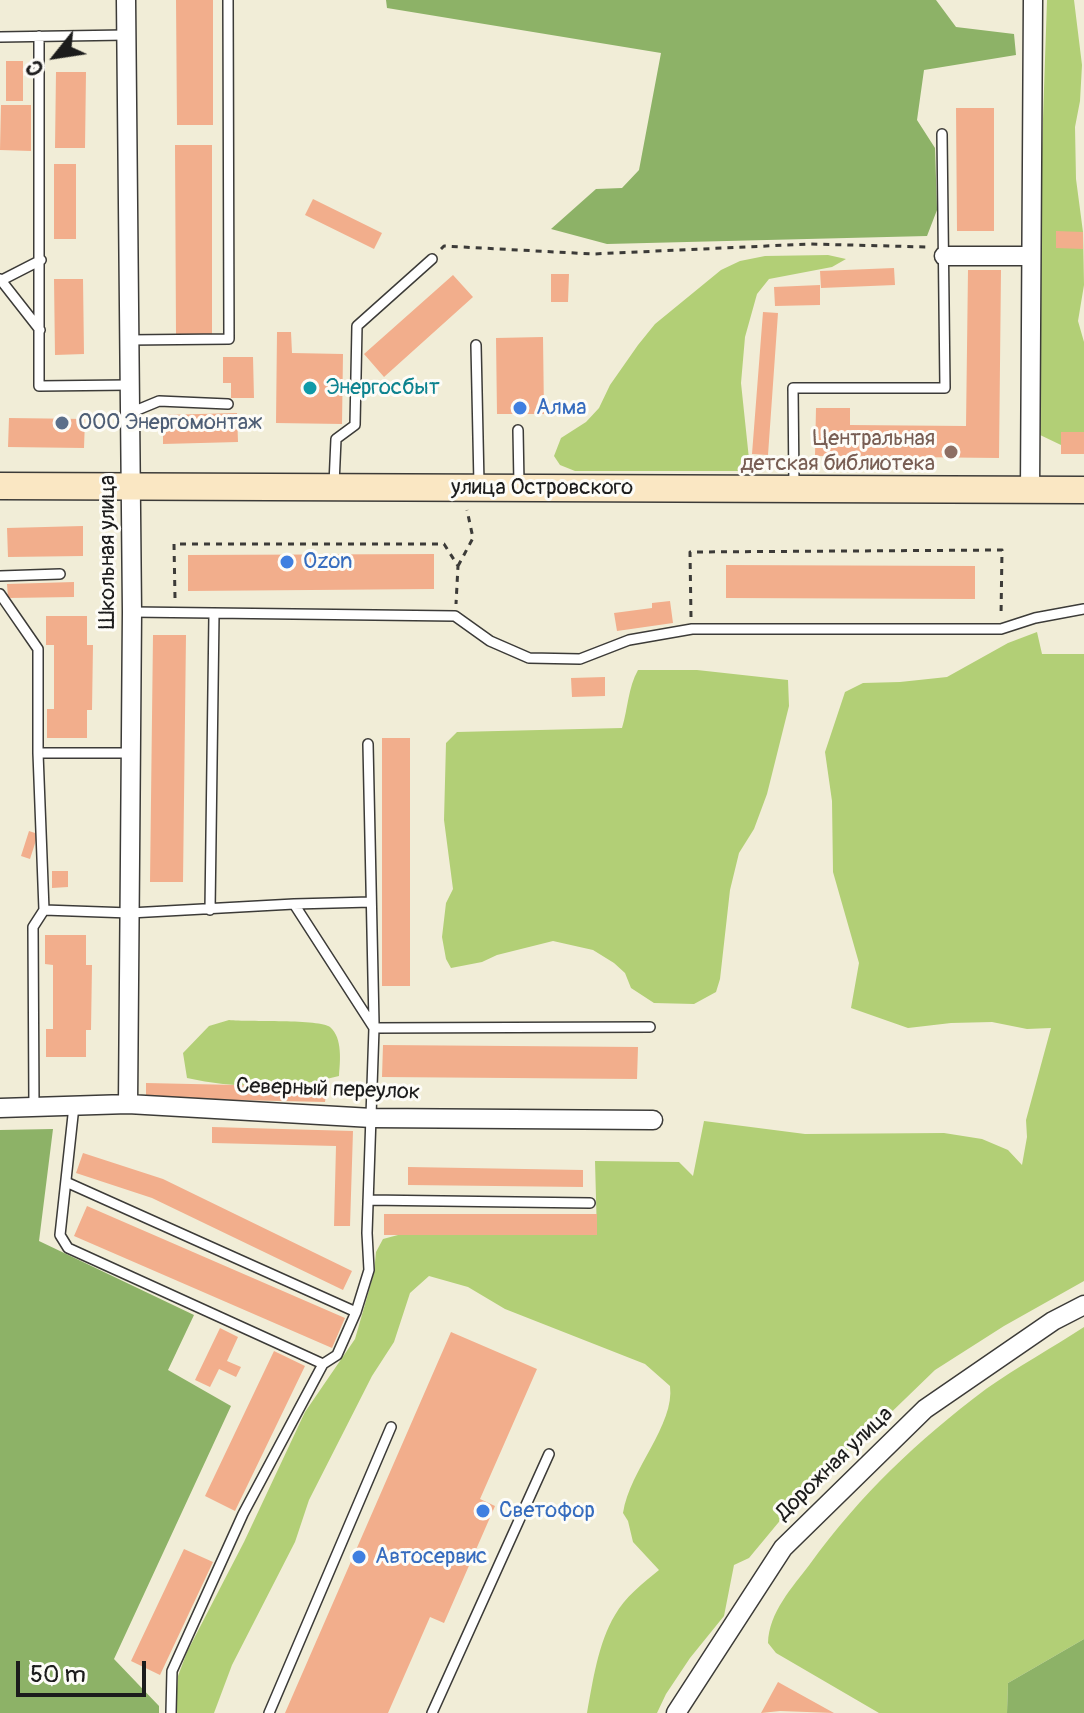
<!DOCTYPE html>
<html>
<head>
<meta charset="utf-8">
<style>
	body { margin:0 }
	#map { position:relative; width:1084px; height:1713px; overflow:hidden; background:#f1edd7; font-family:Pangolin,sans-serif }
	canvas { display:block }
	.north { position:absolute; left:16px; top:16px; width:80px; height:80px; -webkit-text-stroke:6px #fdfcf7; paint-order:stroke; rotate:240deg; font-size:22px; font-weight:700; line-height:32px; text-align:center; color:#1c1c1c }
	.north::after { content:''; display:block; margin:auto; width:28px; height:36px; background:#1c1c1c; clip-path:polygon(50% 0,100% 100%,50% 72%,0 100%) }
	.scale { position:absolute; left:16px; top:1661px; width:130px; height:36px; box-sizing:border-box; border:4px solid #1c1c1c; border-top:0; padding-left:10px; font-size:24px; line-height:28px; white-space:nowrap; color:#1c1c1c; -webkit-text-stroke:6px #fdfcf7; paint-order:stroke }
</style>
</head>
<body>
<div id="map">
<canvas width="1084" height="1713"></canvas>
<div class="north">С</div>
<div class="scale">50 m</div>
</div>
<script>
const ctx = document.querySelector('canvas').getContext('2d');
ctx.lineJoin = 'round';
function fillPath(path, color) { ctx.fillStyle = color; ctx.fill(path, 'evenodd'); }
function stroke(path, color, width, dash) { ctx.strokeStyle = color; ctx.lineWidth = width; ctx.lineCap = dash ? 'butt' : 'round'; ctx.setLineDash(dash || []); ctx.stroke(path); }
function label(font, color, halo, rows, align = 'center') {
  ctx.font = font + ' Pangolin,sans-serif'; ctx.lineWidth = 6; ctx.setLineDash([]); ctx.textBaseline = 'middle'; ctx.strokeStyle = halo; ctx.fillStyle = color; for (const [text, x, y, turn = 0] of rows) {
    ctx.save(); ctx.translate(x, y); ctx.rotate((+turn || 0) * Math.PI / 180); ctx.textAlign = isNaN(turn) ? turn : align; if (halo) ctx.strokeText(text, 0, 0); ctx.fillText(text, 0, 0); ctx.restore();
  }
}
const green = new Path2D(`
	M1047,0H1074L1082,65L1080,101L1075,127L1076,179L1083,232L1084,285L1078,321L1084,342V432H1061V445L1038,434L1040,208Z
	M828,255L846,259L832,267L769,279L757,294L745,337L741,383L749,459L756,471H575L560,465L554,456L561,438L586,422L599,408L610,385L638,345L655,324L721,270L740,261L765,256Z
	M1037,632L1042,654H1084V1281L1004,1326L935,1370L875,1428L856,1441L805,1498L783,1517L749,1558L734,1565L724,1616L690,1658L666,1694L657,1713H587C593,1681 598,1643 615,1615C625,1597 643,1583 659,1570L633,1542L628,1521L623,1513C630,1469 675,1425 670,1386L645,1364L505,1309L468,1287L429,1276L410,1293L394,1342L372,1376L309,1500L295,1542L232,1665L214,1713H175L178,1676L187,1652L244,1542L305,1412L355,1339L374,1273L376,1252L383,1239L398,1235H597L595,1161L679,1162L693,1176L704,1121L805,1134L944,1133L982,1139L1008,1150L1022,1165L1027,1137L1026,1120L1051,1028L1027,1029L992,1022L951,1023L908,1028L851,1008L859,963L833,872L832,801L825,752L845,692L863,683L900,682L947,677L1008,643Z
	M638,670H697L788,680L789,706L767,794L754,829L739,853L730,890L720,979L716,992L694,1004L654,1003L631,988L625,973L614,963L593,950L553,941L497,955L482,962L451,968L446,959L442,937L446,903L453,889L444,820L446,743L457,732L622,728C628,708 628,688 638,670Z
	M229,1020C248,1022 320,1019 330,1027C343,1038 340,1062 339,1076C291,1089 236,1089 187,1078L183,1053L209,1026Z
	M1084,1327V1639L1008,1683L1007,1713H879L776,1653L768,1643C769,1612 792,1588 810,1564C861,1494 917,1441 986,1389C1017,1367 1052,1348 1084,1327Z`);
const forest = new Path2D(`
	M386,0H936L956,27L1014,34L1016,55L924,70L917,120L935,148L937,210L927,236L607,244L551,229L596,189L622,188L639,170L661,53L387,8Z
	M53,1129L39,1241L194,1315L168,1370L231,1406L114,1659L159,1706V1713H0V1130Z
	M1084,1639V1713H1007L1008,1683Z`);
const building = new Path2D(`
	M176,0H213V125H177Z
	M6,61H23V101H6Z
	M56,72H86L85,148H55Z
	M1,105H31V151L0,150Z
	M956,108H994V231H957Z
	M175,145H212V334H176Z
	M54,164H76V239H54Z
	M313,199L382,233L374,249L305,215Z
	M1056,231L1083,232V249L1056,248Z
	M894,268L895,285L821,288L820,271Z
	M968,270H1001L999,458L815,456L816,408H850V425L966,426Z
	M551,274H569L568,302H551Z
	M453,275L473,297L384,377L364,354Z
	M54,279H83L84,354L55,355Z
	M820,285V305L775,306L774,287Z
	M763,312L778,313L768,455L752,454Z
	M277,332H291L292,353L343,354L342,424L276,423Z
	M543,337L544,414H497L496,338Z
	M223,357H253L254,398H231V383H223Z
	M237,413L238,442L163,444V415Z
	M9,418L85,419L84,448L8,447Z
	M1061,432H1084V454H1061Z
	M83,526V556L8,557L7,528Z
	M434,554V589L188,591V555Z
	M726,565L975,566V599L726,598Z
	M74,582V597L8,598L7,584Z
	M670,601L673,623L617,631L614,613L652,608V603Z
	M46,616H87V645H93L92,710H87V738H47V709H54V645H46Z
	M153,635H186L183,882H150Z
	M605,677V696L572,697L571,678Z
	M382,738H410V986H382Z
	M29,831L38,834L30,859L21,856Z
	M52,871H68V887L52,888Z
	M45,935H86V965H92L91,1030H86V1057H46V1029H53V965L45,964Z
	M383,1045L638,1047L637,1079L382,1077Z
	M146,1083L327,1087L325,1102L146,1098Z
	M212,1127L353,1131L350,1226H334L336,1146L212,1143Z
	M83,1153L163,1179L352,1271L343,1290L152,1198L76,1173Z
	M408,1167L583,1170V1187L408,1185Z
	M87,1206L345,1318L332,1348L74,1236Z
	M384,1214H597V1235H384Z
	M220,1328L238,1337L227,1361L241,1367L236,1377L219,1369L210,1387L195,1380Z
	M451,1332L537,1369L480,1499L495,1506L444,1623L430,1617L388,1713H285Z
	M274,1351L305,1366L235,1511L205,1496Z
	M184,1549L213,1562L160,1675L131,1661Z
	M778,1682L834,1713L780,1711L761,1713Z`);
const path = new Path2D(`
	M441,249L444,246L593,254L810,244L928,247
	M458,566L473,538L467,510
	M175,598L174,544H444L458,566L456,604
	M691,617L690,552L1002,550L1001,617`);
const lane = new Path2D(`
	M39,36V386L129,385
	M0,37L126,35
	M0,279L40,330
	M2,280L41,260
	M128,340L229,339L228,0
	M476,345L479,484
	M130,413L159,401L228,404
	M518,430L519,484
	M334,484L336,439L355,425L357,326L432,259
	M794,486L793,388H945L942,134
	M0,576L60,574
	M0,594L38,649V753H131
	M132,612L455,616L490,641L529,658L580,659L629,640L692,629H1001L1035,618L1084,609
	M368,744L374,1024
	M294,904L371,902
	M44,910L130,913L294,904L374,1028
	M210,910L214,614
	M74,1106L60,1235L68,1248L323,1364
	M34,1107L33,927L44,910L38,753
	M66,1182L356,1312
	M368,1200L590,1203
	M171,1713L172,1671L243,1514L323,1364L337,1355L356,1312L369,1270L367,1233L374,1028L650,1027
	M269,1713L391,1427
	M432,1713L549,1454`);
const street = new Path2D(`
	M126,0L132,612L128,1104
	M944,256H1031
	M1030,491L1033,0
	M0,1108L128,1104L372,1118L653,1120
	M676,1713L783,1548L925,1409L1053,1321L1084,1305`);
const secondary = new Path2D(`
	M0,486L1084,490`);
const markers = [
	[310,388,8,"#0f9aa8"],
	[520,408,8,"#3f7fe0"],
	[62,423,8,"#5c6f8a"],
	[951,452,8,"#8d6e63"],
	[287,562,8,"#3f7fe0"],
	[483,1511,8,"#3f7fe0"],
	[359,1557,8,"#3f7fe0"]
];
const cultureNames = [
	["Энергосбыт",326,388]
];
const shopNames = [
	["Алма",536,408],
	["Ozon",303,562],
	["Светофор",499,1511],
	["Автосервис",375,1557]
];
const serviceNames = [
	["ООО Энергомонтаж",78,423]
];
const educationNames = [
	["Центральная",935,439],
	["детская библиотека",935,464]
];
const streetNames = [
	["улица Островского",542,488],
	["Школьная улица",108,552,-90],
	["Северный переулок",328,1090,2],
	["Дорожная улица",835,1464,-44]
];
fillPath(green, '#b2cf76');
fillPath(forest, '#8db267');
fillPath(building, '#f2ae8c');
stroke(lane, '#3c3b38', 12);
stroke(street, '#3c3b38', 21);
stroke(secondary, '#3c3b38', 29);
stroke(path, '#3c3b38', 3, [6, 6]);
stroke(lane, '#fff', 9);
stroke(street, '#fff', 18);
stroke(secondary, '#fae7c3', 26);
for (const [x, y, r, color] of markers) { const dot = new Path2D(); dot.arc(x, y, r, 0, 2 * Math.PI); ctx.fillStyle = color; ctx.fill(dot); stroke(dot, '#fdfcf7', 3); }
label('22px', '#0d838f', '#fdfcf7', cultureNames, 'left');
label('22px', '#366cbe', '#fdfcf7', shopNames, 'left');
label('22px', '#4e5e75', '#fdfcf7', serviceNames, 'left');
label('22px', '#785e54', '#fdfcf7', educationNames, 'right');
label('22px', '#1c1c1c', '#fdfcf7', streetNames);
</script>
</body>
</html>
